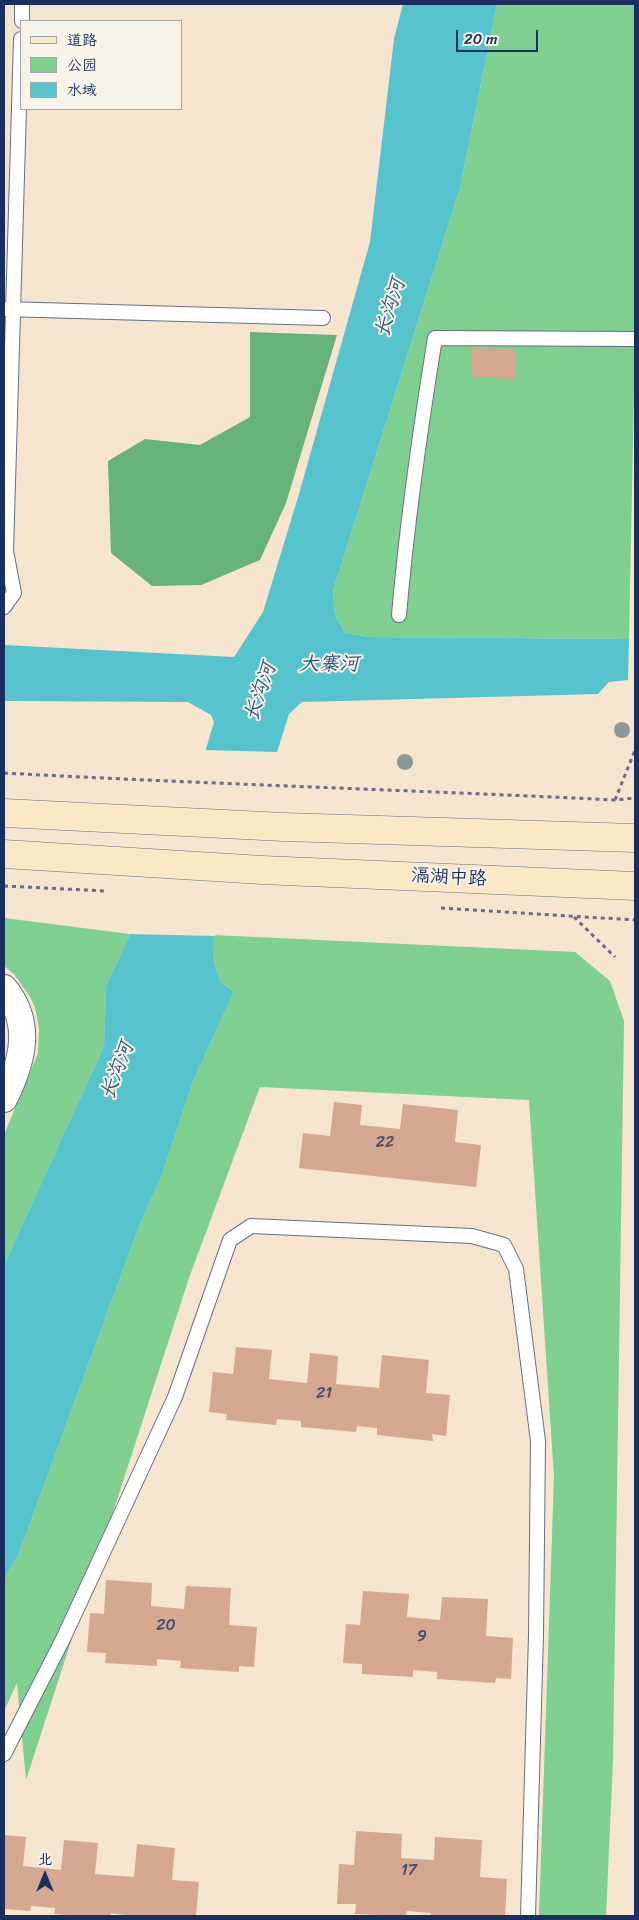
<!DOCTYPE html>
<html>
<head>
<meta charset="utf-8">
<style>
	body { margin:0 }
	#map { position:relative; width:639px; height:1920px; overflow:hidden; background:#f5e4ce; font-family:Sriracha,"LXGW WenKai TC",sans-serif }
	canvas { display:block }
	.frame { position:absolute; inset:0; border:5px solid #1b2f5e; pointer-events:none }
	.legend { position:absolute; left:20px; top:20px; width:162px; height:90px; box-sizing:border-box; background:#f7f3e8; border:1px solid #9fa5b1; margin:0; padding:6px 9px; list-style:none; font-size:15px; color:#1b2f5e }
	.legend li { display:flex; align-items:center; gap:10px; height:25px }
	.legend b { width:25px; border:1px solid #9fa5b1 }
	.north { position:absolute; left:20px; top:1850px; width:50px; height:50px; -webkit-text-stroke:4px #f7f3e8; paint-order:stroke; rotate:0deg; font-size:14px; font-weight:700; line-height:20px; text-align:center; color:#1b2f5e }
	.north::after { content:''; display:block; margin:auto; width:18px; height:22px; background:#1b2f5e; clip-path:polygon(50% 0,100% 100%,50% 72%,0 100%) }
	.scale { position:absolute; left:456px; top:30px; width:82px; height:22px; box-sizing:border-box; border:2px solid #1b2f5e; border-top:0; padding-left:6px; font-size:15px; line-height:18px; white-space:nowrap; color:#1b2f5e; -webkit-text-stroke:4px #f7f3e8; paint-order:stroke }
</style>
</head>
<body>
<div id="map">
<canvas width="639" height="1920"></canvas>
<div class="frame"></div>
<ul class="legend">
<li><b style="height:6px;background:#f8e8c3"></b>道路</li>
<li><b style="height:14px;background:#7ecf90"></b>公园</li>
<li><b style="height:14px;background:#56c3cc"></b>水域</li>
</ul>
<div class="north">北</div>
<div class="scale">20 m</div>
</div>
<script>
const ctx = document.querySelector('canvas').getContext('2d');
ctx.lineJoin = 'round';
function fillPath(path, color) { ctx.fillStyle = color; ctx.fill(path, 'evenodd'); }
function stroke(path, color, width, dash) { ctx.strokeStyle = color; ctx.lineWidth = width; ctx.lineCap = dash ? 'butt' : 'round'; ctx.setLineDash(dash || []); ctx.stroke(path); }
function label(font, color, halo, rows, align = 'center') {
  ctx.font = font + ' Sriracha,"LXGW WenKai TC",sans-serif'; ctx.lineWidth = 4; ctx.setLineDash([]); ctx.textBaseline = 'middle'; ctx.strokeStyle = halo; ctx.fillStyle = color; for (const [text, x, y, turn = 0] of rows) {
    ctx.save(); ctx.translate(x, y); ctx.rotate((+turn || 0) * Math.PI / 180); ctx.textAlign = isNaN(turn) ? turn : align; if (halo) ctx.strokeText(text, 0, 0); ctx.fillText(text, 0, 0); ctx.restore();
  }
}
const green = new Path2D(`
	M497,4H635V342L629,639L370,637L345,633L335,614L333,591L460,188Z
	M4,918L130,934L106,986L104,1046L4,1265V1135L38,1053L39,1029L35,1007L30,997L14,974L4,966Z
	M213,935L575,952L610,981L624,1021L613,1760L606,1916H539L554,1477L529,1100L260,1087L189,1278L26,1780L17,1683L4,1711V1579L18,1556L138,1229L161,1177L193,1081L234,992L220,981L213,958Z`);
const forest = new Path2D(`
	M250,332L337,335L286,503L260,560L201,585L152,586L111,553L108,461L145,439L200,445L250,417Z`);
const water = new Path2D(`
	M403,4H497L460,188L333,591L335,614L345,633L370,637L629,639L628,680L609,682L598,694L302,702L289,714L271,771L213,935V958L220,981L234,992L193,1081L161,1177L138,1229L18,1556L4,1579V1265L104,1046L106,986L136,921L200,769L214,722L211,715L188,702L4,701V645L234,657L263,612L299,494L370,242L394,39Z`);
const pier = new Path2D(`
	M203,750L279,752L219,920L215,936L127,934L198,768Z`);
const building = new Path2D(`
	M472,348L516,349V379L471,377Z
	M334,1102L362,1105L360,1125L400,1129L403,1104L458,1110L455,1142L481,1145L476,1187L299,1168L303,1133L330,1136Z
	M236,1347L272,1350L269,1379L307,1383L310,1353L338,1356L336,1384L379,1388L382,1355L429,1360L426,1393L450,1395L446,1436L432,1434L433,1441L377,1435V1428L357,1426L356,1432L301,1427V1421L277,1419L276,1425L226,1420L227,1414L209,1412L213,1372L233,1374Z
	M106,1580L152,1583L151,1606L184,1609L186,1586L231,1588L229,1625L257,1627L254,1667L239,1666V1672L180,1668L181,1661L157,1659V1666L105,1663L106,1653L87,1652L90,1613L104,1614Z
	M363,1591L409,1594L407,1617L440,1620L442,1597L488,1599L486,1636L513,1638L511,1679L496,1678L495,1683L437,1679V1672L413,1670V1677L362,1674V1664L343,1663L346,1624L360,1625Z
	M356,1831L402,1834L401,1858L434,1860L435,1837L482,1840L480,1877L507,1879L505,1916H431V1913L407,1911L406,1916L355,1914L356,1904H337L339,1864L354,1865Z
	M4,1835L26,1837L23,1866L61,1870L64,1840L98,1843L95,1874L134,1877L137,1844L175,1848L172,1880L199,1882L196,1916H131L111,1913V1916H79L54,1914L55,1908L31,1906L30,1911L4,1909Z`);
const path = new Path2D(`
	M4,773C207,784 411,790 615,800L635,798
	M615,800L635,750
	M4,886L106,891
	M441,908L635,920
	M574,917L615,957`);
const lane = new Path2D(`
	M22,21V4
	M4,309L323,318
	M4,607L14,593L6,551L21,39
	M399,615C407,522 420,430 435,338L635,339
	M4,1754L63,1639L175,1397L230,1240L251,1226L472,1236L504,1245L516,1269L538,1441L536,1635L528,1916`);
const street = new Path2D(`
	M4,988C33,1023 23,1061 4,1099`);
const secondary = new Path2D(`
	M4,813L284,827L635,838
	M4,854L262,870L635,886`);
const trees = [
	[622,730],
	[405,762]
];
const numberNames = [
	["22",385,1143],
	["21",324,1394],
	["20",166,1626],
	["9",422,1637],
	["17",409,1871]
];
const streetNames = [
	["滆湖中路",449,878,3]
];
const waterNames = [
	["长沟河",391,308,-73],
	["大寨河",329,665],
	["长沟河",261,692,-71],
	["长沟河",118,1071,-69]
];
fillPath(green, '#7ecf90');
fillPath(forest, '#66b27a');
fillPath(water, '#56c3cc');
fillPath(pier, '#f5e4ce');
fillPath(building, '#d4a790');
stroke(lane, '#676e85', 16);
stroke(street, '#676e85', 28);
stroke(secondary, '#676e85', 29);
stroke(path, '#676e85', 3, [4, 4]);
stroke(lane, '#fff', 14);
stroke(street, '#fff', 26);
stroke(secondary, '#f8e8c3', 28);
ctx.fillStyle = '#8b9697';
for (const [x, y] of trees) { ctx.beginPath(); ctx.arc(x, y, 8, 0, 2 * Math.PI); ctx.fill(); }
label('16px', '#494d6a', null, numberNames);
label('19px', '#1b2f5e', '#f7f3e8', streetNames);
label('italic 20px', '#2a547a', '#f7f3e8', waterNames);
</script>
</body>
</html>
